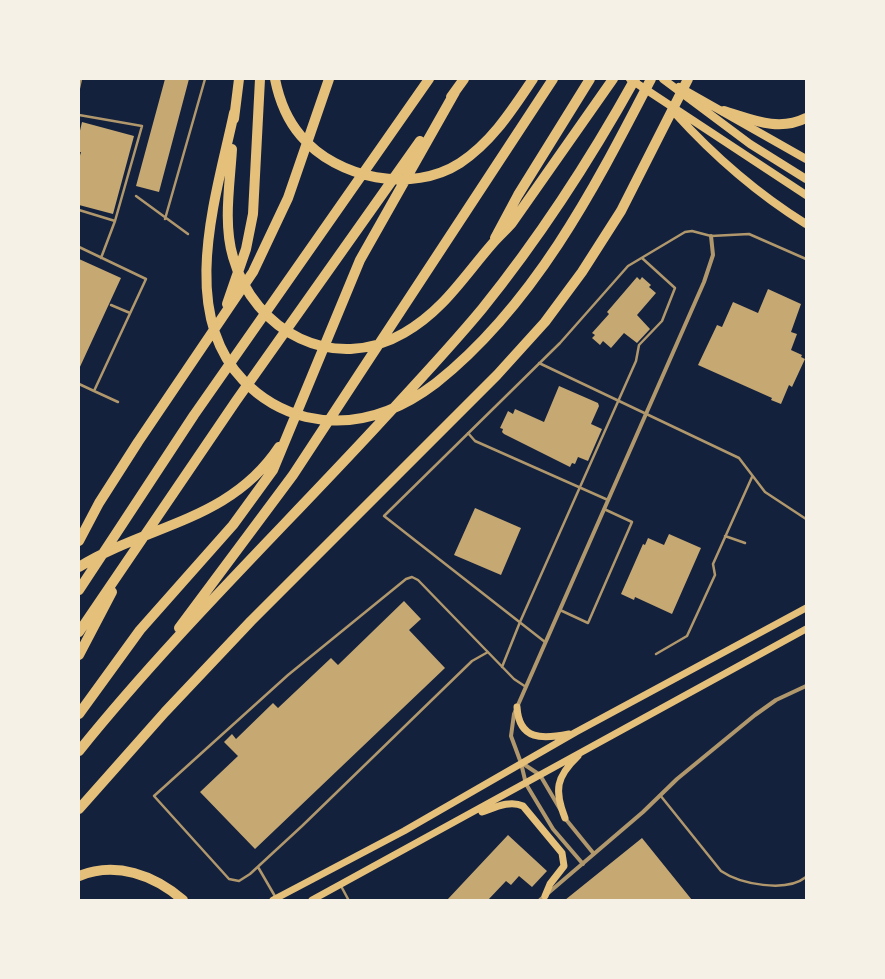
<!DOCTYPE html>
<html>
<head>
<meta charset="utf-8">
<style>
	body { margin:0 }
	#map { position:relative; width:885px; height:979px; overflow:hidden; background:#14213d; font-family:Mulish,sans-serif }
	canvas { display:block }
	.frame { position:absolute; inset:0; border:80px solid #f6f1e7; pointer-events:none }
</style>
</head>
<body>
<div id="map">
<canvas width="885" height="979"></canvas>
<div class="frame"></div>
</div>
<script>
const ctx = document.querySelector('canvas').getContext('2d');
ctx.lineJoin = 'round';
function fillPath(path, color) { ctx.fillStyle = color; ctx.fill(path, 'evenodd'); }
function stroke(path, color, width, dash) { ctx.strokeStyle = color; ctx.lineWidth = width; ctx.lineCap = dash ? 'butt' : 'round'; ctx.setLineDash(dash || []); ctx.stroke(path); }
const building = new Path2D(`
	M165,79H189L159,192L136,186Z
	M82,122L134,136L113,214L79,205V159L81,152H79V135Z
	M79,259L121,278L79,369Z
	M637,277L640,280L642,277L651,285L649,287L656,293L637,315L650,329L637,343L624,333L611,348L603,341L600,345L592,338L595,335L592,333L609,314L607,312Z
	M768,289L801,304L791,332L797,334L791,350L802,355L801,357L805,359L792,387L789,385L781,404L771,400L772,398L698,365L717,325L722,327L733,302L758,313Z
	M559,386L598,403L599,406L591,424L602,429L588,461L578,457L575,464L572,463L570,467L504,434L502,432L503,429L500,428L508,411L513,414L515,409L544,422Z
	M475,508L521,528L501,575L454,555Z
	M669,534L701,548L672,614L635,597L634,600L621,594L643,544L645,545L648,538L664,545Z
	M404,601L421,619L409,630L445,668L255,849L200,792L238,756L224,742L232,734L236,739L273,703L278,708L331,658L338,665Z
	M508,835L547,871L532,887L519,876L511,885L506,881L488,900H447Z
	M642,838L692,900H565Z`);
const service = new Path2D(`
	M79,88L81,79
	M79,115L142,126L115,221L101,258
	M136,196L188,234
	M79,210L115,221
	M165,219L205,79
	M79,247L146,279L94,391L79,384
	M111,305L130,313
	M539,363L739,458L765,492L806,519
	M94,391L118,402
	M468,433L475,441L608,500
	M725,536L745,543
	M560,610L588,623L632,522L604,509
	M545,642L384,516L560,343L628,266L685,232L692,231L711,236L749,234L806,259
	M488,652L472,661L302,826L250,874L239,881L229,879L154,796L288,675L406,579L412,577L418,580L514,679L526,687
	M656,654L687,636L715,575L713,564L752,477
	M502,667L520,622L636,361L639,345L662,321L675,288L642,258
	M660,795L721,871C740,884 786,893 806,877
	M258,867L276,898
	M341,886L348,899`);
const minor = new Path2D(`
	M522,763L540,775L560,809
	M564,817L594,854
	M583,864L553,829L526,784L521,763L511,736L514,714L704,282L713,255L711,236
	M540,900L643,812L677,779L755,715L776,700L806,686`);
const secondary = new Path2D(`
	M517,707C519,741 543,739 569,734
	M482,812C496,807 510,800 523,806L562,853L564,866L550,884L545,896
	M565,818C554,790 556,777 578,756
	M273,900L404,831L576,732L806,608
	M312,900L806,629`);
const primary = new Path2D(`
	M630,79L806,195
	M663,79L750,144L806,179
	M679,87L806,159
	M675,113C713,155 758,194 806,224`);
const motorway = new Path2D(`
	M275,79C279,99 288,121 301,136C337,179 412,194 460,163C492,142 512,110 533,79
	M451,97L464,79
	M724,111C751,119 778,132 806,118
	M234,113C217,194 177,311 243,380C260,398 282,411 306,417C354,428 398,412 436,383C535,304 594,189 651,79
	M234,119L239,79
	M232,149C230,184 223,223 233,257C254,332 334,374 404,333C444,310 464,276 493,243C499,236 506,230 512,223L613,79
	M495,238L518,195L590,79
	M227,304L246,249L253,214L260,79
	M79,541L99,503L138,442L253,272L288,198L329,79
	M79,567C149,524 230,521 279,447
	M79,590L194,415L429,79
	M179,628L293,475L553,79
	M79,632L236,401L420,141
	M79,655L112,592
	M79,714L140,630L233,525L273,470L360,260L455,92
	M79,751C171,637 277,534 376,427C412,388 448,350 482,309C540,237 590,160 635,79
	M79,809L165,712L251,621L497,375L545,322L582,272L621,211L688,79
	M79,876C116,861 154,875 183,900`);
fillPath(building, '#c6a872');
stroke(service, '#b1986c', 2.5);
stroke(minor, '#b1986c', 4);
stroke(secondary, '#e5c07b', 7);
stroke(primary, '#e5c07b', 8);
stroke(motorway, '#e5c07b', 10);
</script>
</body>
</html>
